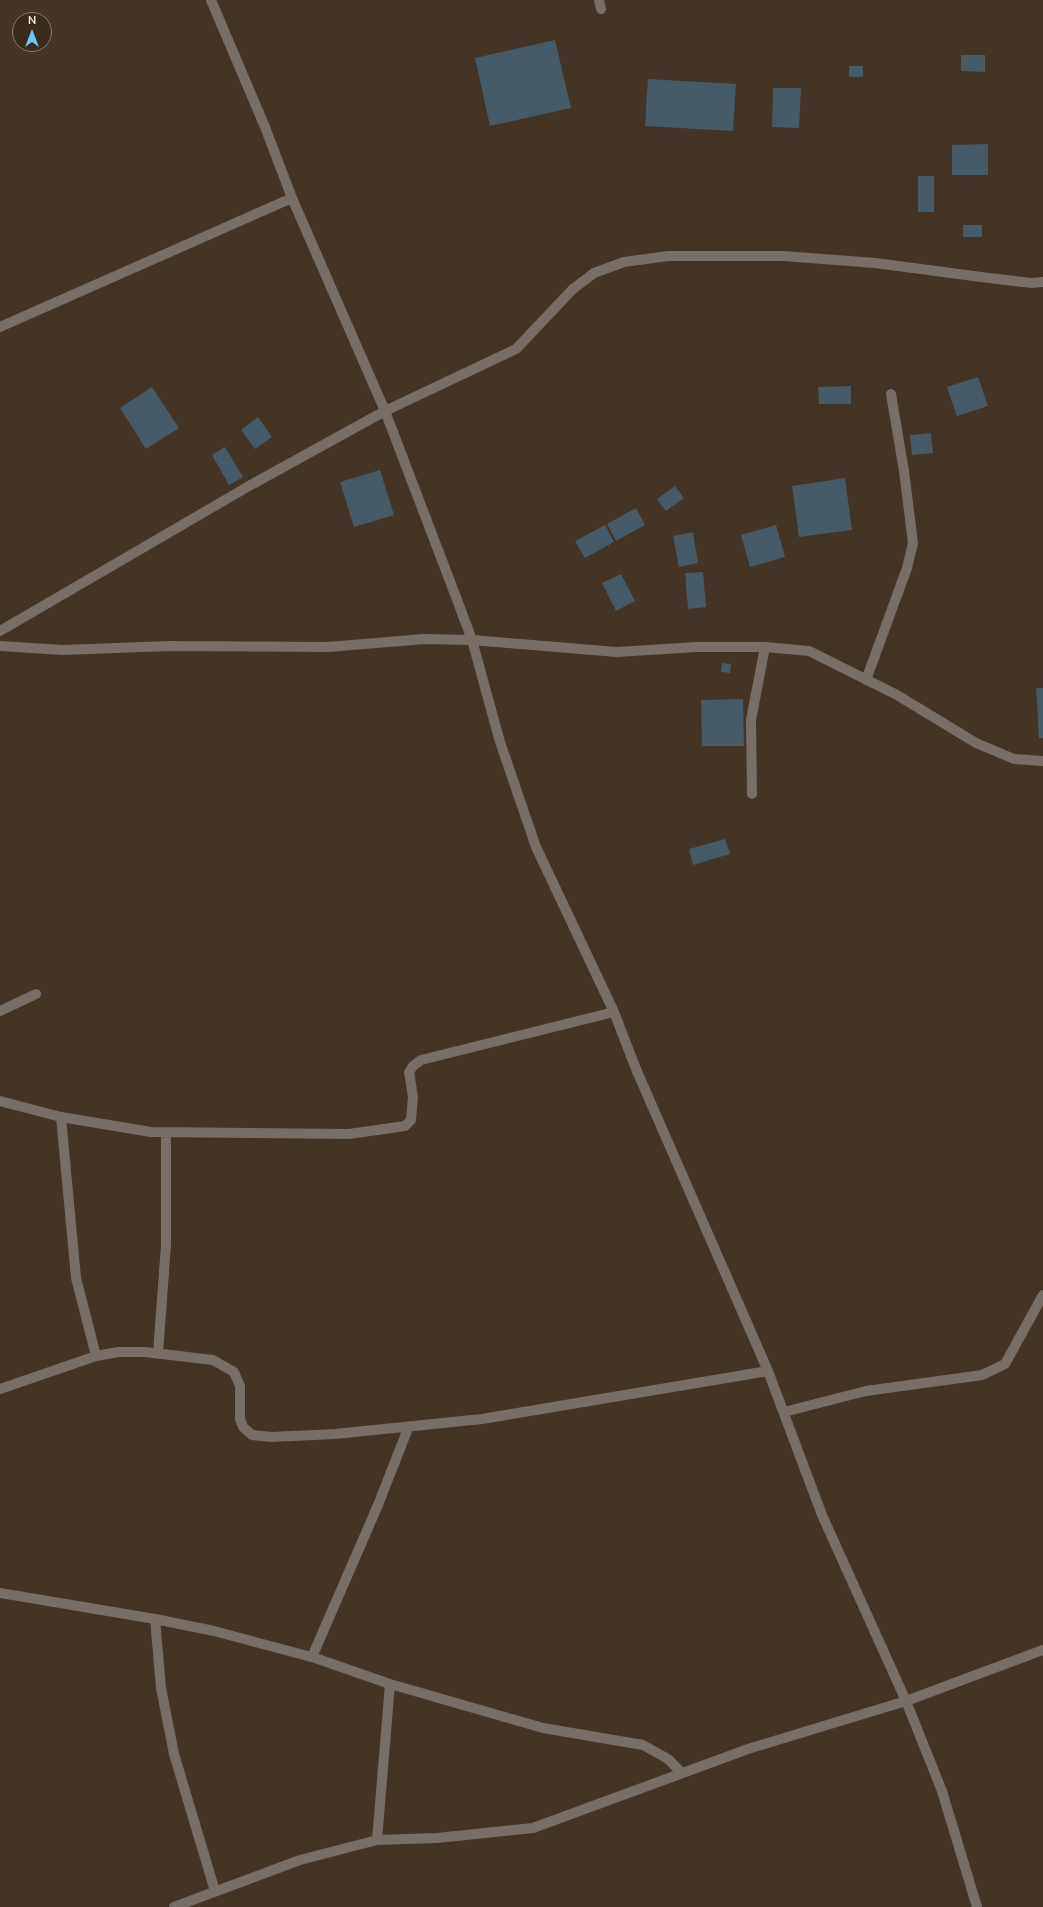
<!DOCTYPE html>
<html>
<head>
<meta charset="utf-8">
<style>
	body { margin:0 }
	#map { position:relative; width:1043px; height:1907px; overflow:hidden; background:#433426; font-family:"Nunito Sans",sans-serif }
	canvas { display:block }
	.north { position:absolute; left:12px; top:12px; width:40px; height:40px; box-sizing:border-box; background:#392a1d; border:1px solid #877a6f; border-radius:50%; rotate:0deg; font-size:11px; font-weight:700; line-height:16px; text-align:center; color:#fdf3ea }
	.north::after { content:''; display:block; margin:auto; width:14px; height:18px; background:#6fc2f4; clip-path:polygon(50% 0,100% 100%,50% 72%,0 100%) }
</style>
</head>
<body>
<div id="map">
<canvas width="1043" height="1907"></canvas>
<div class="north">N</div>
</div>
<script>
const ctx = document.querySelector('canvas').getContext('2d');
ctx.lineJoin = 'round';
function fillPath(path, color) { ctx.fillStyle = color; ctx.fill(path, 'evenodd'); }
function stroke(path, color, width, dash) { ctx.strokeStyle = color; ctx.lineWidth = width; ctx.lineCap = dash ? 'butt' : 'round'; ctx.setLineDash(dash || []); ctx.stroke(path); }
const building = new Path2D(`
	M555,40L571,108L490,126L475,58Z
	M961,55H985V72L961,71Z
	M849,66H863V77H849Z
	M648,79L736,84L733,131L645,126Z
	M773,88H801L799,128L772,127Z
	M988,144V175H952V145Z
	M918,176H934V212H918Z
	M963,225H982V237H963Z
	M978,377L988,406L957,416L947,387Z
	M851,386V404H819L818,387Z
	M152,387L179,428L146,449L120,408Z
	M258,417L272,437L255,449L241,430Z
	M931,433L933,453L912,455L910,435Z
	M225,447L243,477L229,485L212,455Z
	M380,470L394,515L354,527L340,482Z
	M845,478L852,530L799,537L792,486Z
	M675,486L684,498L666,511L657,499Z
	M636,508L645,525L616,541L607,524Z
	M605,525L614,542L585,558L575,541Z
	M776,525L785,557L750,567L741,535Z
	M693,532L698,563L679,567L673,536Z
	M703,572L706,607L688,609L685,573Z
	M621,574L635,601L616,611L602,583Z
	M722,663L731,664L730,673L721,672Z
	M1036,688H1043V738H1039Z
	M743,699L744,746H702L701,700Z
	M725,839L730,854L693,865L689,849Z`);
const street = new Path2D(`
	M211,0L265,127L292,198L385,411L456,597L472,640L500,742L536,847L614,1012L636,1069L768,1371L822,1515L906,1701L942,1791L977,1907
	M599,0L601,9
	M0,327L292,198
	M0,631L249,486L385,411L516,349L573,289L594,273L624,262L668,256H784L875,263L989,278L1032,283L1043,282
	M0,646L63,650L169,646L328,647L424,639L472,640L617,652L697,647H765L809,651L897,695L976,743L1014,759L1043,761
	M866,680L907,568L913,543L904,471L891,394
	M752,794L751,720L765,647
	M0,1011L36,994
	M0,1101L61,1117L151,1132L349,1134L405,1126L411,1120L413,1097L409,1072L413,1066L421,1060L614,1012
	M61,1117L76,1278L96,1356
	M158,1353L166,1245V1133
	M0,1389L96,1356L118,1352H145L213,1360L234,1372L240,1386V1419L243,1427L252,1435L271,1437L335,1434L482,1419L768,1371
	M784,1412L866,1391L982,1375L1005,1364L1043,1295
	M0,1593L155,1619L214,1631L315,1658L390,1684L543,1728L643,1745L668,1759L682,1773
	M155,1619L161,1688L174,1754L215,1891
	M312,1657L378,1505L409,1426
	M377,1840L390,1684
	M174,1907L300,1860L377,1840L437,1838L533,1828L748,1749L906,1701L1043,1650`);
fillPath(building, '#465a67');
stroke(street, '#766e67', 10);
</script>
</body>
</html>
